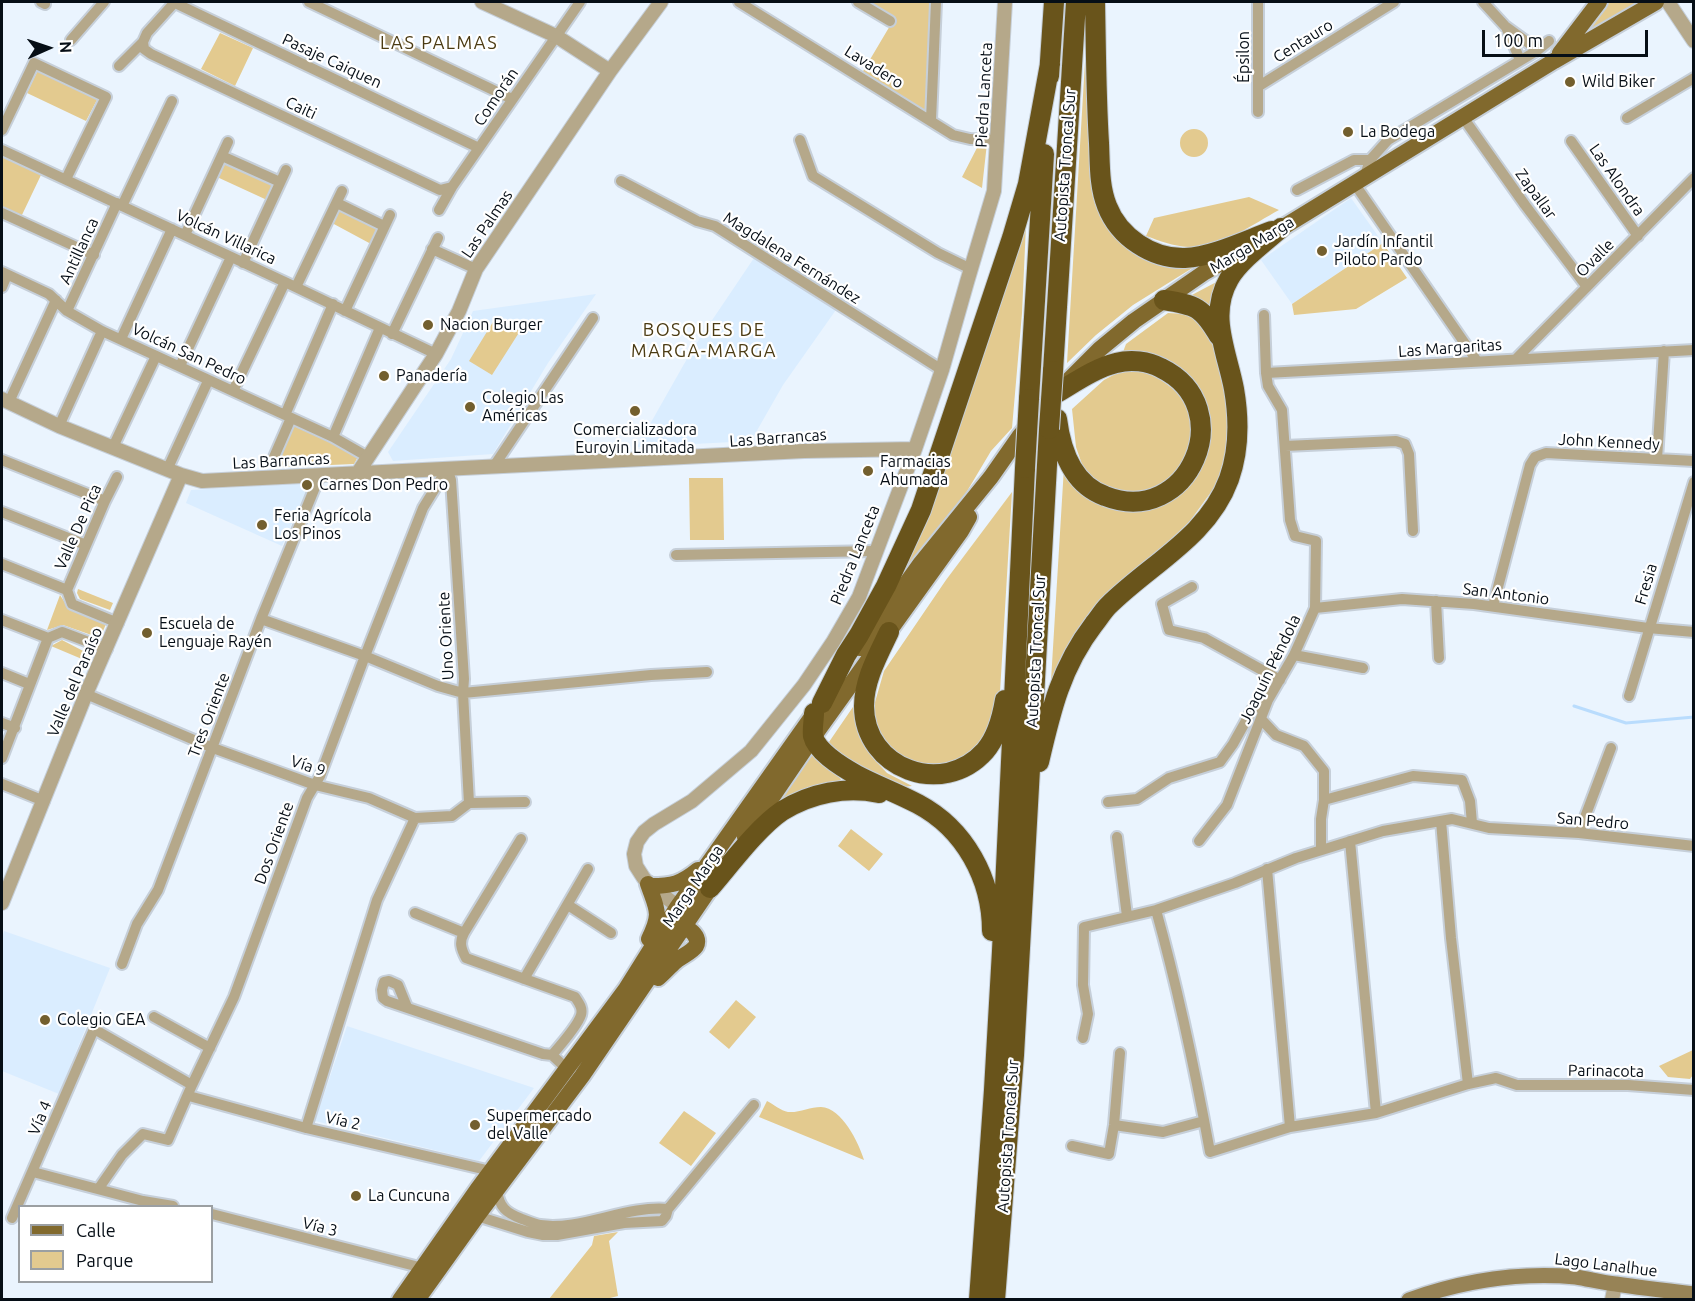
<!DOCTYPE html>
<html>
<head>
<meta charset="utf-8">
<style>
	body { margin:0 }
	#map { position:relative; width:1695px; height:1301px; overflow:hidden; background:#eaf4fe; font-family:Ubuntu,sans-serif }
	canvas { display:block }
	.frame { position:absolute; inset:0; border:3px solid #060e16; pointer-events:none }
	.legend { position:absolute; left:18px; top:1205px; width:195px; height:78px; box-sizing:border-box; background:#fff; border:2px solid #9b9fa2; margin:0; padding:8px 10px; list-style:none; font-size:18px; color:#060e16 }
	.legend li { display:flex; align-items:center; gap:12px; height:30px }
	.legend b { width:30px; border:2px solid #9b9fa2 }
	.north { position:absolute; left:18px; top:18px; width:60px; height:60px; -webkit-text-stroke:4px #fff; paint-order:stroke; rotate:87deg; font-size:16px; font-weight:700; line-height:24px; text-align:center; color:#060e16 }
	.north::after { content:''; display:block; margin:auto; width:21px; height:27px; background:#060e16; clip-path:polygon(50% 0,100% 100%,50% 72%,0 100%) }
	.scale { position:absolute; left:1482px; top:30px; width:166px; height:27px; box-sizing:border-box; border:3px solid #060e16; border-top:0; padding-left:8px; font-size:18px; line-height:21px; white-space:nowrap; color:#060e16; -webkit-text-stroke:4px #fff; paint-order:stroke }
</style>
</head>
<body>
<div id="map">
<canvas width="1695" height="1301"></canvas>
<div class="frame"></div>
<ul class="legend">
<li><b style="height:8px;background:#81692d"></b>Calle</li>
<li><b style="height:16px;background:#e3ca8f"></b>Parque</li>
</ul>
<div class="north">N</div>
<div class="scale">100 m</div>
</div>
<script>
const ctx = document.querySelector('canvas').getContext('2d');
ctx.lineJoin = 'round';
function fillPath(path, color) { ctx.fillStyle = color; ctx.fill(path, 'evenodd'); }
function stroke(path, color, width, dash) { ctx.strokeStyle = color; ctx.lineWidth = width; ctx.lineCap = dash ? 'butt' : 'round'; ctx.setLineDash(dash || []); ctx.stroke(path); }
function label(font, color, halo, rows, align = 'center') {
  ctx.font = font + ' Ubuntu,sans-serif'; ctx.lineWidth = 4.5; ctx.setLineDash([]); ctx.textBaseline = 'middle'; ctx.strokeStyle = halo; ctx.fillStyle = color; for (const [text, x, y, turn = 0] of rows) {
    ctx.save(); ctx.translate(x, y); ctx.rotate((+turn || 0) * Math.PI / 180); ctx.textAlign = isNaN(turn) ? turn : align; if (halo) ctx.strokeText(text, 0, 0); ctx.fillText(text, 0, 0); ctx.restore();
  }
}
const built = new Path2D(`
	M1351,198L1383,243L1292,304L1261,260Z
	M756,255L838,307L783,385L751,441L637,447L692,350Z
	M596,294L548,363L493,454L393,461L388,452L451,359L473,311Z
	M310,483L282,546L186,503L191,490Z
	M4,931L110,968L59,1094L2,1071V938Z
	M347,1026L534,1088L479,1161L315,1121Z`);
const green = new Path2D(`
	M866,2H931L927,112L862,73L894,19Z
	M1609,2H1646L1578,42L1589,31Z
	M220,33L253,48L235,86L201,69Z
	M1090,61V175L1093,197L1101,217L1114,235L1192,264L1194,267L1133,305L1096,335L1067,363L1085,62Z
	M38,70L98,98L86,121L27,93Z
	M1180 143a14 14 0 1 1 28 0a14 14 0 1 1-28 0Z
	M980,142L987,143L982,188L962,177Z
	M2,156L41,175L21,217L2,208Z
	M224,160L275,184L267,200L217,177Z
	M1249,197L1279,210C1253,224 1218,250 1188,247C1173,246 1160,241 1146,236L1154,218Z
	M340,204L383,225L371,244L332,223Z
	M1026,225L1022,313L1012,428L991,451L963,498L890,592Z
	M1383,243L1407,278L1356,309L1294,315L1292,304Z
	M1222,279L1214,316L1190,296Z
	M1168,313L1186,314L1197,318L1215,344L1227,390L1230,434L1227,460L1214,488L1190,521L1106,602L1050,697L1064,467L1073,481L1165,500L1206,413L1123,352L1126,344Z
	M496,317L520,331L492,375L469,361Z
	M1144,367L1165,374L1196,416L1187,466L1139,498L1111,494L1085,473L1076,447L1072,409L1104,380L1119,372Z
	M294,424L359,455L354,464L283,467L279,457Z
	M689,478H723L724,540H690Z
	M1012,492L1000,692L988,731L969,754L943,768L916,766L893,754L878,733L873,709L884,671L946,580Z
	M78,589L113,603L110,610L80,599L77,593Z
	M60,595L69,609L106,624L100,638L63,625L47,630Z
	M62,640L91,655L89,662L51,646Z
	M855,704L858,734L872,757L887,773L912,786L893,788L829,751V742Z
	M812,754L838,775L843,783L773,809Z
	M851,829L883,854L869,871L838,846Z
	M736,1000L756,1017L729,1049L709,1032Z
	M1693,1050V1075L1690,1079L1668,1077L1659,1066Z
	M767,1101C773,1104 781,1111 788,1112C799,1113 810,1107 821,1107C842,1108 859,1143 864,1160L759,1117Z
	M684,1111L716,1133L691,1166L659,1143Z
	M618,1232L609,1241L618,1296L602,1300L549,1299L592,1245L594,1236Z`);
const stream = new Path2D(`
	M1574,706L1626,723L1694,717`);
const minor = new Path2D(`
	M41,2L45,4
	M173,2L479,148
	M309,2L512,99
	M739,2L953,135L970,139L998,140
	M858,2L890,21
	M1258,2V112
	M1483,2L1505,26L1538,50
	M1506,27L1520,60
	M71,40L104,2
	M143,42L144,49L151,54L440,190L452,187
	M119,66L143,42L147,33L175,2
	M1259,86L1394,2
	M1462,116L1525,205L1587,287
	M1627,118L1694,78
	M931,120L936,2
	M2,130L34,63L106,97L66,179
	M800,140L813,176L938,253L971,269
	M1571,141L1638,236
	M2,150L285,282L436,354
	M222,156L280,182
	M1365,175L1370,160L1388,140L1538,50L1549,41
	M621,181L697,221L715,226L942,370
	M1354,183L1477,361
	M1297,190L1354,160H1370
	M337,203L384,226
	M122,206L172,101
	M439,210L452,187L580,2
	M2,213L94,255
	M185,235L228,142
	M432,249L476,269
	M243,263L286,170
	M2,272L49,294L67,311L102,331L333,437L368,457
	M2,287L7,275
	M296,287L342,191
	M67,311L117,203
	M345,311L390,215
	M392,334L438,238
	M121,339L172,229
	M1516,359L1694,178
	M180,366L231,257
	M1266,373L1694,350
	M233,391L285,282
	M9,402L56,300
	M285,415L333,304
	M59,426L102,331
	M333,437L380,328
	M1285,446L1396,441L1405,444L1409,454L1413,531
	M113,447L156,356
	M274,457L291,418
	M1657,459L1664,351
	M2,460L105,501
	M494,466L593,318
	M447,469L451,480L464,679L463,693L469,803
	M167,470L208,381
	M2,512L86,545
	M676,555L876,551
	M2,564L67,590L72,604L118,623
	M1192,587L1162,604L1169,630L1204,638L1280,680
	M67,590L105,501L117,477
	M1436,601L1439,658
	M1493,606L1530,465L1535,457L1546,453L1694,461
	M1315,608L1402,599L1474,604L1648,628L1694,632
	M261,619L365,656L438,686L463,693L651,675L707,672
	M2,620L48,638L62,632L107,649
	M1294,655L1363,668
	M2,673L29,684
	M86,694L213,748L315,785L369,798L415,818L452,816L469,803L525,802
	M1629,696L1694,482
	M1261,719L1276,735L1304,746L1324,771V800L1321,819V850
	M2,723L15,728
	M2,758L48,638
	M2,784L44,801
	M1324,800L1413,776L1462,780L1470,801L1472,823
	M1108,802L1137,799L1169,778L1220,762L1233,744L1252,710L1268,700
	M1441,821L1451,938L1468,1084
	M1579,833L1611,748
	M1117,837L1127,916
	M521,839L464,933C459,942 461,949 466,958L575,997C579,1003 583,1008 581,1015C578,1025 559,1047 552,1055
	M1199,841L1227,805L1268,700L1294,655L1315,608L1316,541L1295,536L1290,520L1282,410L1268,386L1266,373L1264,315
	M1350,841L1376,1113
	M1267,869L1290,1127
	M568,905L611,933
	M1156,910C1178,989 1195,1070 1210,1152L1290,1127L1376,1113L1468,1084L1496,1078L1517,1085H1628L1694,1090
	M415,913L464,933
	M122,964L137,924L158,890L261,619L320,475
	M524,979L588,869
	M407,1007L398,985L389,981L384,982L382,990L383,998L387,1001L543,1054L552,1055L567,1069
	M154,1017L210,1048
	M1083,1038L1088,1014L1083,985L1084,927L1156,910L1235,883L1296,858L1383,831L1452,819L1489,828L1579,833L1694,846
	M189,1096L306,1128L491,1171
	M1114,1125L1163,1132L1204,1121
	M306,1128L377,900L415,818
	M1072,1146L1109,1154L1114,1125L1120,1053
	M33,1172L143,1201L173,1206
	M99,1188L122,1155L143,1134L168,1140L192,1085L234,997L307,798L320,776L365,656L423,508L447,469
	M497,1190C499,1207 506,1213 522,1219C528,1221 534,1224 540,1225C581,1231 626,1205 668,1209
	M476,1213L477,1216L528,1232L543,1235H557L624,1223L662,1221L666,1216L668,1209L754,1105
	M212,1214L423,1268
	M12,1218L94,1029L192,1085`);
const tertiary = new Path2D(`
	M482,2L556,36L610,71
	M1668,2L1694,41
	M2,399L59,426L181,475L202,481L804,451L915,449
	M357,474L436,354L459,311L476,269L610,71L661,2
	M2,903L86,694L181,475
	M684,911L648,884L643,877L636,866L634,854L637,842L644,832L654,824L692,801L751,751L804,685L833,642L859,597L915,449L942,370L967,282L994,191L1005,2
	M1612,1300L1615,1284`);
const secondary = new Path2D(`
	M1409,1300C1462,1281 1520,1272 1576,1277C1589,1279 1603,1283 1616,1284C1642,1288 1668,1291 1694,1294`);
const primary = new Path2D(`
	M1560,53L1599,2
	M1272,234L1554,61L1656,2
	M860,648L921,563L991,477L1019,437L1055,394L1100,349L1134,321L1205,272L1249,247
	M745,837L813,737L961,531L969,517
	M648,884C657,910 662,913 649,939
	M651,886C672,886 681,884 698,870
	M658,978C664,973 670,966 676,961C682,956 692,952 696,946C702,934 683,925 675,923
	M400,1300L477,1190L626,989L678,906L816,711
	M417,1300L477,1216L582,1076L717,878`);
const motorway = new Path2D(`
	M1095,2C1096,49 1096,96 1099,143C1100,164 1099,186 1107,206C1119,237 1152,259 1185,258C1212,257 1247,240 1272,231
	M1049,76L1054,2
	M1164,300C1196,305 1202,307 1219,336
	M1053,371L1076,2
	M1055,394C1074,383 1095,368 1116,363C1131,359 1148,361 1161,368C1241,407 1189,529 1105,496C1072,484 1061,451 1057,419
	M1029,399L1044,154
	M889,632C878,655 864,680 864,706C864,769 943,798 985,751C997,737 1002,718 1005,700
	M822,703L846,655L859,635L886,586L921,510L1012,238L1028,184L1050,64
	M814,713C814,720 812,729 813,736C815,745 823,752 829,757C856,779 888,788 918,804C965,829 992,879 992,931
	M1039,762C1051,710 1061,667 1094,624C1099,618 1103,611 1108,606C1150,564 1208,537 1229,479C1239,451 1239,418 1234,389C1227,352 1208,315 1229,279C1239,261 1265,242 1281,228
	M710,888C730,865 757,828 782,811C811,793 846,786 879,793
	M979,1300L994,1090L1002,951L1025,468
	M995,1300L1014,1055L1049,429`);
const motorwayBridge = new Path2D(`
	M1049,429L1053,371
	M1025,468L1029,399`);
const markers = [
	[1570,82,6,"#735f2e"],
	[1348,132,6,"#735f2e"],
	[1322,251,6,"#735f2e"],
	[428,325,6,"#735f2e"],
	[384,376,6,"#735f2e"],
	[470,407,6,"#735f2e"],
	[635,411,6,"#735f2e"],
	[868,471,6,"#735f2e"],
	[307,485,6,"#735f2e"],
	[262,525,6,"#735f2e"],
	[147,633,6,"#735f2e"],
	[45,1020,6,"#735f2e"],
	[475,1125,6,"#735f2e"],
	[356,1196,6,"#735f2e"]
];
const streetNames = [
	["Centauro",1303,41,-32],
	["Épsilon",1244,57,-90],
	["Pasaje Caiquen",332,61,25],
	["Lavadero",874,67,32],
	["Piedra Lanceta",984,95,-87],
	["Comorán",496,97,-56],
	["Caiti",301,108,25],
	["Autopista Troncal Sur",1065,165,-86],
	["Las Alondra",1617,180,55],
	["Zapallar",1536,194,54],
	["Las Palmas",487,224,-56],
	["Volcán Villarica",226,237,25],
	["Marga Marga",1252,245,-31],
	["Antillanca",79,251,-65],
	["Magdalena Fernández",792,258,32],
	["Ovalle",1595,258,-45],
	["Las Margaritas",1450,348,-4],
	["Volcán San Pedro",189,354,25],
	["Las Barrancas",778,438,-4],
	["John Kennedy",1609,442,3],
	["Las Barrancas",281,461,-3],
	["Valle De Pica",78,527,-66],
	["Piedra Lanceta",855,555,-68],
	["Fresia",1646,584,-73],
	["San Antonio",1506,594,7],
	["Uno Oriente",446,636,-93],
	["Autopista Troncal Sur",1036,651,-87],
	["Joaquín Péndola",1270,669,-64],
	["Valle del Paraíso",75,682,-67],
	["Tres Oriente",209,715,-69],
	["Vía 9",308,766,18],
	["San Pedro",1593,821,5],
	["Dos Oriente",274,843,-70],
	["Marga Marga",693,886,-56],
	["Parinacota",1606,1071,1],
	["Vía 4",40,1118,-67],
	["Vía 2",343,1121,13],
	["Autopista Troncal Sur",1008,1136,-86],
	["Vía 3",320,1227,14],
	["Lago Lanalhue",1606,1265,7]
];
const poiNames = [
	["Wild Biker",1582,82],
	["La Bodega",1360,132],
	["Jardín Infantil",1334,242],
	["Piloto Pardo",1334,260],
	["Nacion Burger",440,325],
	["Panadería",396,376],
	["Colegio Las",482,398],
	["Américas",482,416],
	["Comercializadora",635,430,"center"],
	["Euroyin Limitada",635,448,"center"],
	["Farmacias",880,462],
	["Ahumada",880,480],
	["Carnes Don Pedro",319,485],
	["Feria Agrícola",274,516],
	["Los Pinos",274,534],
	["Escuela de",159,624],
	["Lenguaje Rayén",159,642],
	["Colegio GEA",57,1020],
	["Supermercado",487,1116],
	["del Valle",487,1134],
	["La Cuncuna",368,1196]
];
const neighbourhoodNames = [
	["LAS PALMAS",439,43],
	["BOSQUES DE",704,330],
	["MARGA-MARGA",704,351]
];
fillPath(built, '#daedff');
fillPath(green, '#e3ca8f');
stroke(stream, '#b9dcfd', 3);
stroke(minor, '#c6cfd9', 14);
stroke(tertiary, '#c6cfd9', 16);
stroke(secondary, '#c6cfd9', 18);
stroke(primary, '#c6cfd9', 20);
stroke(motorway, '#c6cfd9', 22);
stroke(minor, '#b5a88a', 10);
stroke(tertiary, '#b5a88a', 14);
stroke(secondary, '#978356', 15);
stroke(primary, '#81692d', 16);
stroke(motorway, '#69541b', 20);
stroke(motorwayBridge, '#c6cfd9', 22, []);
stroke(motorwayBridge, '#69541b', 20);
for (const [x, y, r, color] of markers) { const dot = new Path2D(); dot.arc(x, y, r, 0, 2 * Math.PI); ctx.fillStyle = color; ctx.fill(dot); stroke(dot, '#fff', 2); }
label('16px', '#060e16', '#fff', streetNames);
label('16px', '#060e16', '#fff', poiNames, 'left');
ctx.letterSpacing = '1.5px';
label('18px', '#4b3b13', '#fff', neighbourhoodNames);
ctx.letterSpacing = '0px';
</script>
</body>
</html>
